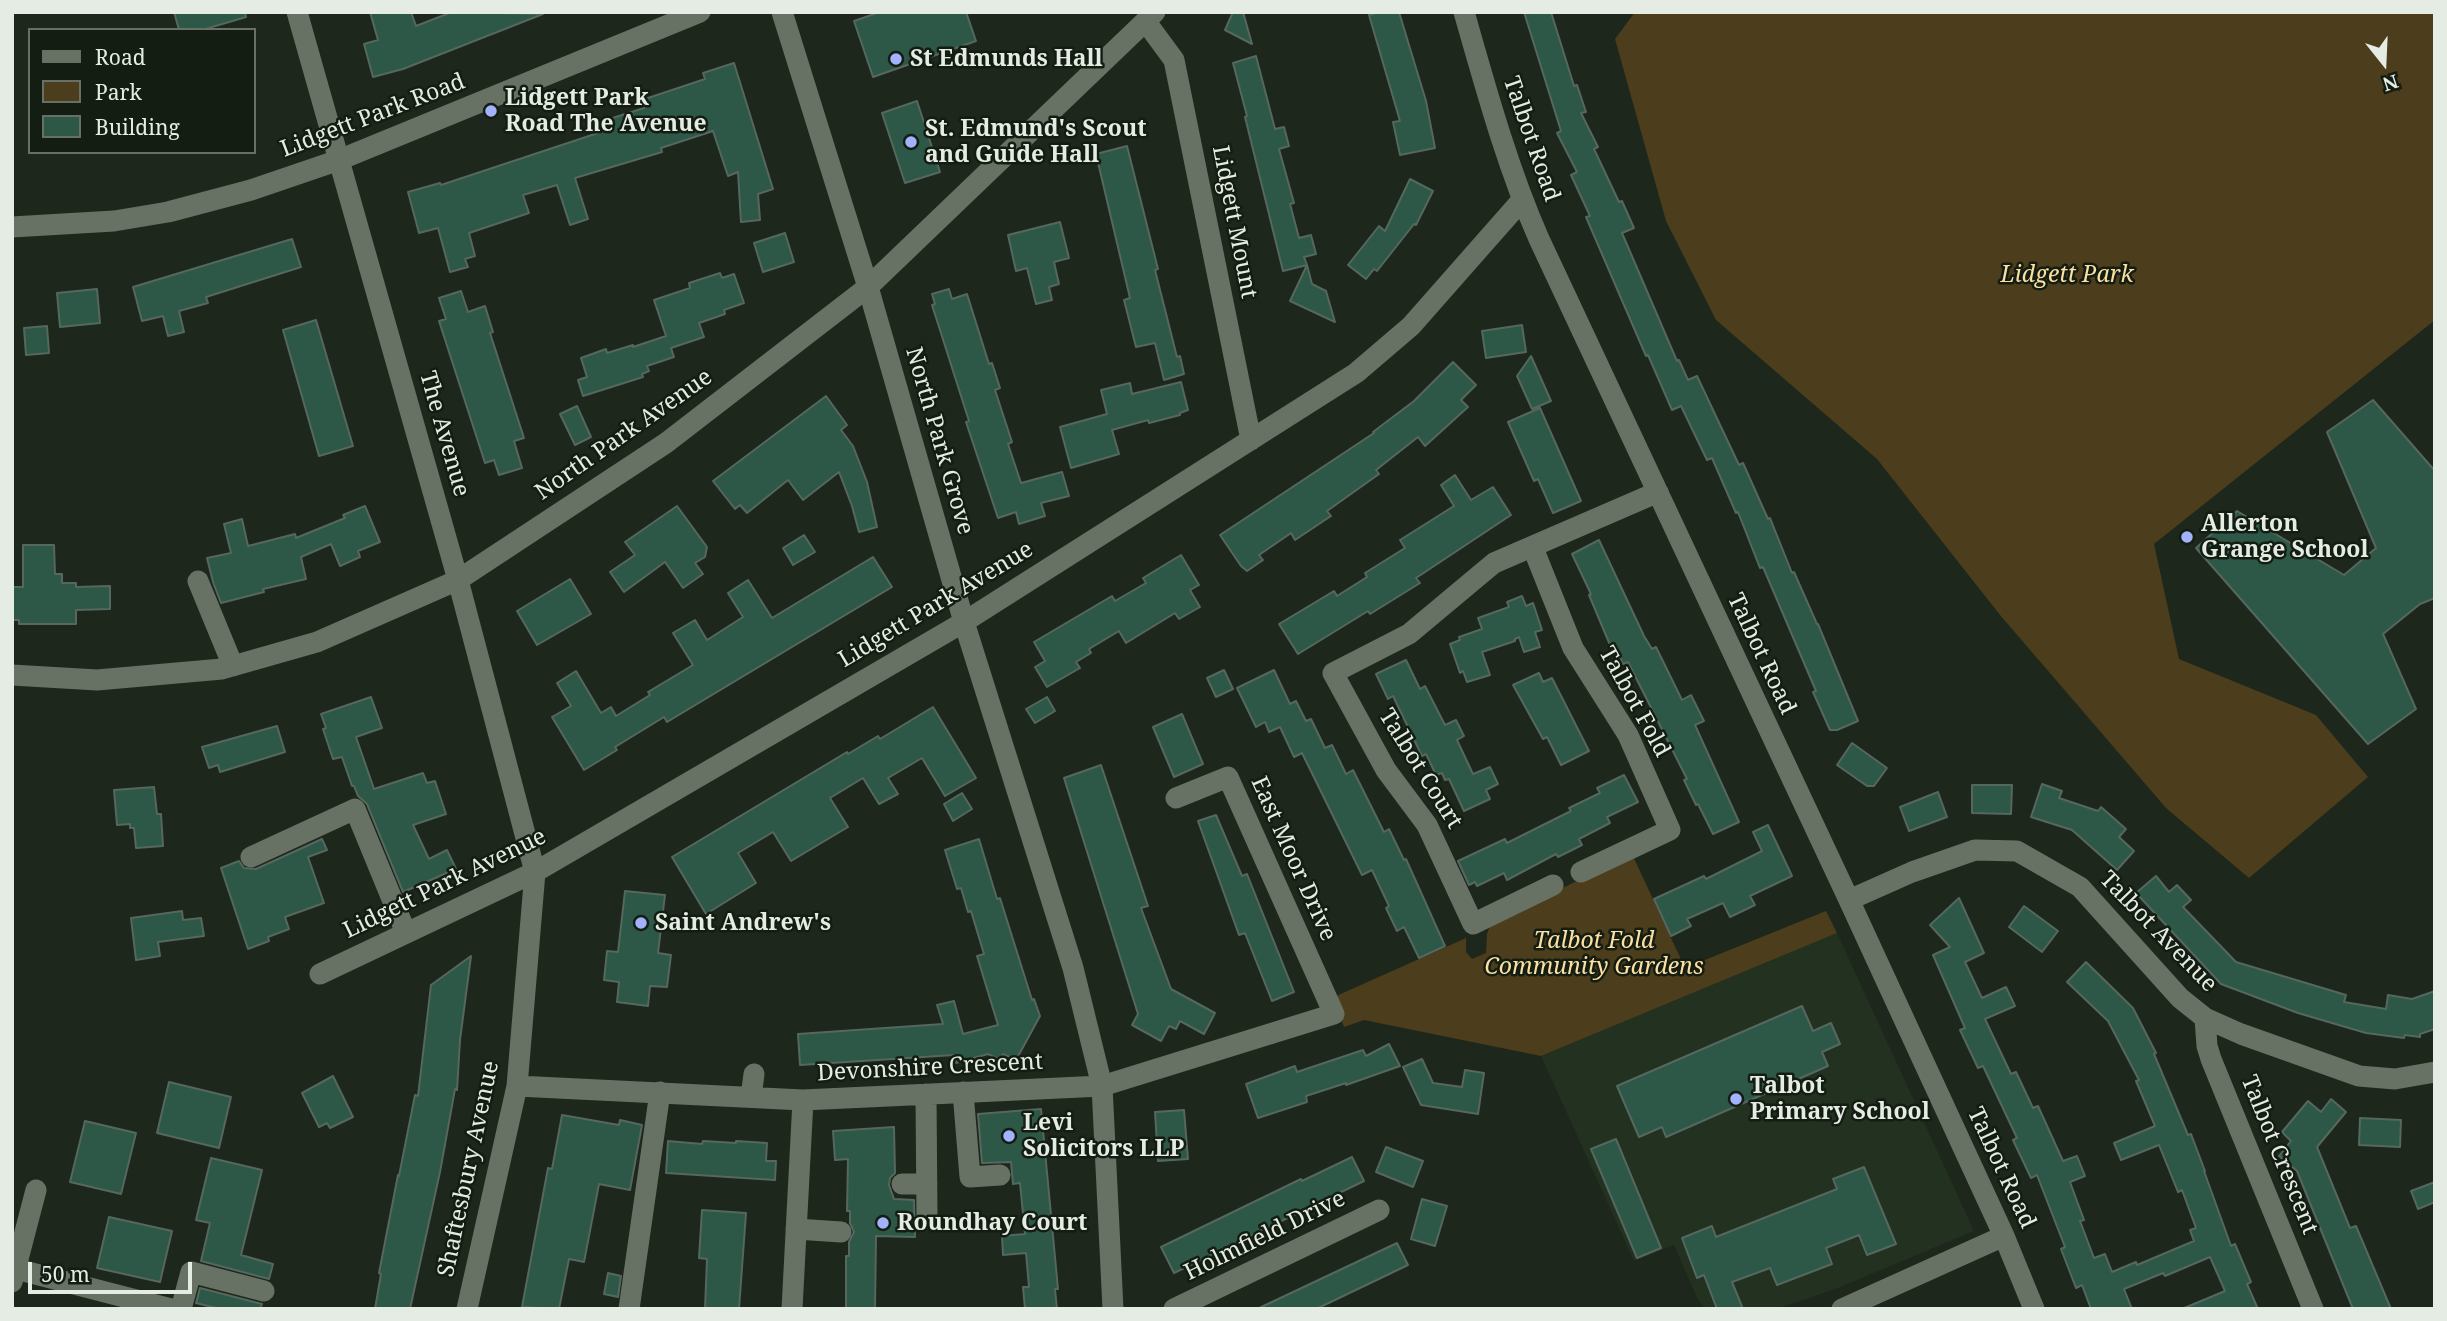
<!DOCTYPE html>
<html>
<head>
<meta charset="utf-8">
<style>
	body { margin:0 }
	#map { position:relative; width:2447px; height:1321px; overflow:hidden; background:#1d271b; font-family:"Noto Serif",serif }
	canvas { display:block }
	.frame { position:absolute; inset:0; border:14px solid #e5ece4; pointer-events:none }
	.legend { position:absolute; left:28px; top:28px; width:228px; height:126px; box-sizing:border-box; background:#141d12; border:2px solid #687066; margin:0; padding:9px 12px; list-style:none; font-size:21px; color:#e5ece4 }
	.legend li { display:flex; align-items:center; gap:14px; height:35px }
	.legend b { width:35px; border:2px solid #687066 }
	.north { position:absolute; left:2349px; top:28px; width:70px; height:70px; -webkit-text-stroke:5px #141d12; paint-order:stroke; rotate:162deg; font-size:19px; font-weight:700; line-height:28px; text-align:center; color:#e5ece4 }
	.north::after { content:''; display:block; margin:auto; width:24px; height:32px; background:#e5ece4; clip-path:polygon(50% 0,100% 100%,50% 72%,0 100%) }
	.scale { position:absolute; left:28px; top:1262px; width:164px; height:32px; box-sizing:border-box; border:4px solid #e5ece4; border-top:0; padding-left:9px; font-size:21px; line-height:24px; white-space:nowrap; color:#e5ece4; -webkit-text-stroke:5px #141d12; paint-order:stroke }
</style>
</head>
<body>
<div id="map">
<canvas width="2447" height="1321"></canvas>
<div class="frame"></div>
<ul class="legend">
<li><b style="height:9px;background:#677264"></b>Road</li>
<li><b style="height:19px;background:#4c3d1d"></b>Park</li>
<li><b style="height:19px;background:#2d5746"></b>Building</li>
</ul>
<div class="north">N</div>
<div class="scale">50 m</div>
</div>
<script>
const ctx = document.querySelector('canvas').getContext('2d');
ctx.lineJoin = 'round';
function fillPath(path, color) { ctx.fillStyle = color; ctx.fill(path, 'evenodd'); }
function stroke(path, color, width, dash) { ctx.strokeStyle = color; ctx.lineWidth = width; ctx.lineCap = dash ? 'butt' : 'round'; ctx.setLineDash(dash || []); ctx.stroke(path); }
function label(font, color, halo, rows, align = 'center') {
  ctx.font = font + ' "Noto Serif",serif'; ctx.lineWidth = 5; ctx.setLineDash([]); ctx.textBaseline = 'middle'; ctx.strokeStyle = halo; ctx.fillStyle = color; for (const [text, x, y, turn = 0] of rows) {
    ctx.save(); ctx.translate(x, y); ctx.rotate((+turn || 0) * Math.PI / 180); ctx.textAlign = isNaN(turn) ? turn : align; if (halo) ctx.strokeText(text, 0, 0); ctx.fillText(text, 0, 0); ctx.restore();
  }
}
const built = new Path2D(`
	M1837,933L1974,1231L1838,1288L1777,1309H1705L1697,1298L1674,1245L1634,1261L1541,1056Z`);
const green = new Path2D(`
	M1635,12H2435V320L2154,544L2179,659L2316,715L2368,777L2249,878L2166,808L2000,615L1877,459L1716,320L1666,221L1615,39Z
	M1632,854L1685,968L1826,911L1837,933L1541,1056L1364,1020L1344,1027L1334,997L1466,938V952L1472,959L1486,953L1487,934L1491,923Z`);
const building = new Path2D(`
	M174,12H245L246,17L202,30H179Z
	M370,12H411L416,26L452,12L543,14L403,69L373,77L364,44L378,40Z
	M880,12H966L976,41L873,77L854,21Z
	M1233,12H1243L1252,44L1225,30Z
	M1379,12H1399L1426,101L1435,148L1400,155L1393,122L1400,121L1369,15Z
	M1524,12H1551L1574,86L1577,85L1586,112L1581,113L1598,147L1594,149L1619,202L1622,201L1634,228L1622,233L1677,361L1679,360L1688,380L1697,376L1739,465L1743,463L1768,519L1770,518L1792,573L1794,572L1817,624H1818L1858,721L1837,730H1830L1813,692L1816,691L1763,567L1760,568L1738,512L1736,513L1712,458L1707,460L1681,406L1672,410L1648,355L1646,356L1586,217L1590,216L1571,175L1577,172L1557,133L1561,131Z
	M1256,56L1275,129L1284,127L1289,146L1279,149L1294,203L1290,204L1299,238L1311,235L1316,254L1304,257L1307,265L1283,271L1245,117L1247,116L1233,63Z
	M734,63L773,189L758,194L760,220L741,222L738,172L728,176L713,131L661,148L662,152L575,178L588,219L570,225L557,185L523,195L529,213L469,233L475,256L465,259L468,267L450,272L438,228L419,233L408,192L440,183L441,185L601,132L597,123L644,108L642,100L705,79L703,73Z
	M917,101L940,172L905,183L882,113Z
	M1127,146L1158,269L1155,270L1177,357L1180,356L1184,374L1164,380L1155,343L1136,347L1124,300L1130,298L1096,154Z
	M1410,179L1433,191L1416,225L1414,224L1377,271L1374,269L1366,279L1348,265L1379,226L1385,231Z
	M1060,222L1069,258L1054,262L1059,284L1049,287L1052,300L1036,304L1027,268L1016,271L1008,235Z
	M785,233L794,262L763,272L754,243Z
	M292,239L301,267L206,297L208,303L179,311L184,332L168,336L163,316L142,321L133,287Z
	M1307,265L1312,284L1326,291L1335,322L1290,301Z
	M720,273L722,278L734,274L744,303L724,310L725,314L699,323L704,337L671,348L674,357L647,366L649,371L642,374L643,377L583,396L578,380L587,377L581,358L606,349L607,353L633,345V347L666,336L654,300L690,288L689,283Z
	M97,289L100,323L60,327L57,293Z
	M949,289L952,299L967,294L989,364L992,363L1000,388L995,390L1012,442L1008,444L1021,483L1062,472L1069,496L1041,503L1045,516L1019,524L1016,512L998,518L966,422L969,421L932,305L935,304L932,294Z
	M461,291L468,312L485,306L493,332L490,333L524,438L514,441L522,468L499,475L494,460L485,463L439,321L446,319L439,298Z
	M316,320L353,446L319,456L283,330Z
	M1522,325L1526,352L1486,358L1482,331Z
	M47,326L49,353L26,355L24,328Z
	M1531,356L1551,401L1532,409L1517,376Z
	M1453,362L1476,385L1461,400L1468,407L1425,446L1418,437L1376,470L1379,474L1327,511L1331,516L1295,540L1291,533L1259,555L1263,560L1247,571L1241,566L1220,535L1374,433L1373,432L1414,401Z
	M1181,382L1188,410L1180,413V415L1149,423L1148,420L1112,430L1119,454L1071,468L1060,427L1107,414L1101,390L1130,383L1132,394Z
	M826,396L847,425L841,430L853,446L867,482L877,527L859,532L852,506L839,472L803,500L788,480L747,513L740,505L735,509L713,481Z
	M2373,400L2435,471V598L2420,604L2383,634L2416,709L2368,744L2196,548L2237,511L2344,575L2376,548L2327,432Z
	M577,406L591,437L575,445L560,414Z
	M1540,408L1581,501L1553,513L1538,479L1534,481L1508,422Z
	M1455,475L1471,500L1493,487L1511,515L1416,578L1420,583L1370,614L1368,611L1298,654L1279,624L1334,591L1337,596L1367,577L1365,573L1405,548L1400,540L1454,506L1441,485Z
	M365,506L380,542L358,551L360,557L340,566L331,544L301,557L306,579L263,589L264,592L221,603L213,582L207,558L231,553L224,524L242,519L248,546L295,534L296,538L345,518L343,515Z
	M677,506L707,547L705,557L695,563L703,574L683,588L665,562L624,592L610,572L635,555L625,542Z
	M804,535L815,552L793,565L783,548Z
	M1599,540L1644,636L1652,649L1656,647L1682,700L1691,695L1704,721L1695,725L1739,822L1713,834L1698,804L1696,805L1684,780L1687,779L1628,662L1623,664L1614,644L1610,645L1589,595L1591,594L1572,554Z
	M23,545H54L55,574H62V583H76V587L110,586V609L76,610V624H19V620H12V587H23Z
	M1181,555L1199,585L1190,590L1200,607L1179,619L1175,613L1126,643L1119,631L1089,649L1091,653L1076,662L1080,668L1047,687L1035,667L1045,661L1034,642L1112,596L1115,601L1146,583L1143,578Z
	M873,557L892,587L667,722L664,717L615,747L617,750L584,770L552,717L571,706L557,683L576,671L601,713L611,707L616,716L650,695L648,692L693,665L673,633L695,620L707,640L743,617L728,593L748,580L772,618Z
	M570,579L591,614L537,645L517,611Z
	M1522,596L1526,606L1533,603L1542,630L1535,632L1540,647L1524,652L1519,637L1515,639V641L1482,652L1490,675L1467,682L1463,671L1460,673L1450,644L1460,640L1459,637L1482,629L1478,618L1509,607L1507,602Z
	M1406,660L1420,689L1425,686L1445,725L1456,720L1464,736L1457,740L1473,774L1490,767L1498,784L1486,790L1490,799L1464,811L1449,779L1445,780L1442,773L1436,775L1426,754L1422,756L1393,696L1388,699L1376,674Z
	M1224,670L1233,689L1216,697L1207,678Z
	M1274,670L1290,704L1296,701L1306,721L1311,719L1325,748L1332,745L1346,774L1353,770L1384,832L1389,829L1404,860L1406,859L1445,946L1419,958L1404,927L1397,931L1386,908L1389,906L1372,870L1362,875L1302,753L1294,757L1280,727L1269,732L1265,722L1256,727L1237,688Z
	M1539,673L1543,682L1552,678L1589,751L1561,765L1547,737L1543,739L1513,685Z
	M371,697L382,728L356,737L374,789L423,773L427,783L435,781L446,814L413,825L429,859L447,850L456,869L403,892L367,804L358,796L354,786H352L342,757L333,759L323,729L326,728L321,714Z
	M1047,697L1055,711L1035,723L1026,709Z
	M933,707L976,778L945,796L922,758L888,778L898,794L879,804L863,778L830,798L848,827L791,861L773,832L738,853L756,883L706,914L672,857L847,752L848,754L878,736L880,739Z
	M1182,714L1203,764L1174,777L1153,727Z
	M277,726L285,752L220,772L218,765L209,768L202,747Z
	M1852,743L1887,768L1874,786H1867L1837,765Z
	M1101,765L1148,906L1141,908L1171,989L1215,1013L1204,1034L1180,1021L1176,1029L1169,1026L1161,1041L1132,1025L1138,1014L1064,778Z
	M1624,775L1638,802L1607,817L1610,823L1579,839L1582,845L1558,857L1556,854L1507,880L1504,873L1477,886L1475,882L1469,885L1458,861L1505,839L1507,843L1571,811L1569,808L1600,793L1597,788Z
	M2042,784L2062,791L2059,798L2098,811L2101,807L2126,829L2119,837L2134,851L2117,870L2072,830L2031,817Z
	M1972,785H2012L2011,814L1972,813Z
	M154,787L157,814H161L163,846L136,848L134,828H130V824L117,825L114,790Z
	M1938,792L1947,817L1909,831L1900,807Z
	M962,793L972,809L953,821L944,804Z
	M1216,815L1242,876L1247,874L1294,992L1272,1001L1245,933L1239,935L1198,821Z
	M1768,825L1792,876L1750,896L1755,905L1730,917L1723,903L1687,919L1691,926L1671,936L1654,899L1704,876L1706,879L1762,851L1753,832Z
	M322,839L327,850L308,857L324,903L285,917L289,929L268,937L269,941L248,949L221,868L239,861L244,868L256,869Z
	M979,839L997,899L1000,898L1032,1000L1034,999L1040,1016L1016,1060L1003,1054L1000,1060L988,1054L956,1063L954,1055L800,1065L798,1034L943,1024L937,1005L954,1001L963,1034L998,1025L977,956L984,954L971,911L968,912L961,888L957,889L945,850Z
	M2156,876L2169,892L2177,885L2191,900L2183,907L2236,962L2346,995L2344,1002L2386,1009L2388,995L2412,999L2435,991V1029L2420,1034V1037L2405,1035L2404,1038L2366,1033L2298,1013L2221,984L2136,893Z
	M625,891L665,895L658,953L671,955L667,987L650,986L648,1006L617,1002L619,982L604,980L607,951L618,952Z
	M1959,898L1984,953L1965,962L1982,998L2006,987L2015,1006L1985,1019L2011,1074L2016,1072L2033,1108L2038,1106L2063,1161L2077,1156L2085,1176L2070,1182L2084,1220L2080,1221L2094,1258L2105,1254L2112,1272L2136,1262L2137,1265L2194,1241L2190,1230L2196,1228L2182,1190L2178,1192L2159,1145L2121,1160L2114,1143L2155,1126L2136,1081L2139,1080L2108,1021L2067,982L2086,962L2133,1008L2156,1053L2154,1054L2188,1135L2191,1134L2205,1171H2204L2231,1246L2235,1244L2251,1282L2247,1284L2258,1309H2182L2225,1291L2210,1257L2165,1276L2163,1273L2124,1289L2132,1309H2091L2082,1285L2076,1288L2061,1249L2065,1247L2037,1175L2031,1178L2013,1140L2017,1138L1983,1066L1978,1068L1960,1030L1965,1028L1933,955L1950,947L1930,925Z
	M2024,906L2058,931L2042,952L2009,927Z
	M182,911L183,920L201,918L204,936L158,942L160,956L136,960L131,918Z
	M471,956L460,1040L457,1090L455,1089L440,1172L410,1309H375L381,1274L379,1273L398,1175L399,1176L415,1095L418,1096L431,985Z
	M1802,1006L1813,1031L1831,1023L1840,1044L1822,1052L1828,1066L1666,1137L1662,1127L1639,1137L1617,1086Z
	M1389,1044L1400,1066L1346,1085V1083L1306,1096L1307,1102L1258,1118L1246,1084L1295,1066L1297,1072L1363,1050L1366,1056Z
	M1422,1059L1433,1083L1462,1087L1465,1070L1484,1073L1478,1114L1421,1105L1403,1067Z
	M333,1076L353,1117L330,1128L327,1123L319,1127L302,1093Z
	M169,1082L231,1097L219,1148L157,1133Z
	M2331,1099L2346,1112L2317,1147L2350,1228L2356,1226L2391,1309H2353L2297,1171L2279,1156L2291,1141L2282,1132L2308,1101L2321,1112Z
	M1041,1109L1058,1289H1055L1057,1309H1025L1023,1287H1029L1026,1253L1003,1255L1002,1236L1025,1234L1020,1183L1013,1184L1011,1162L982,1163L978,1114Z
	M1184,1110L1188,1159L1158,1161L1155,1112Z
	M562,1115L619,1125L620,1120L642,1125L630,1190L599,1184L584,1262L569,1259L559,1309L522,1307L548,1168L552,1169Z
	M2360,1118L2401,1120L2400,1147L2359,1145Z
	M85,1121L136,1133L121,1194L70,1182Z
	M894,1127L895,1173L890,1178L889,1185L894,1199L914,1200L915,1237L876,1236L875,1309H846V1256H849V1242L854,1232L850,1223V1211H847L848,1159L835,1160L833,1131Z
	M1616,1139L1661,1248L1637,1258L1591,1149Z
	M668,1141L702,1144L703,1141L736,1143V1141L767,1143L766,1161H776L775,1180L666,1173Z
	M1386,1147L1423,1161L1413,1187L1376,1172Z
	M1352,1157L1364,1181L1174,1273L1161,1247L1301,1179L1302,1181Z
	M211,1158L262,1170L241,1255L273,1264L269,1279L201,1261L210,1223L196,1220Z
	M1864,1167L1896,1244L1867,1255L1859,1235L1826,1248L1832,1264L1777,1285L1770,1268L1732,1282L1743,1309H1717L1704,1275L1697,1278L1682,1238L1712,1226L1716,1237L1837,1189L1833,1179Z
	M2435,1182V1202L2418,1209L2411,1191Z
	M1422,1199L1447,1206L1435,1246L1411,1239Z
	M702,1210L746,1213L739,1309H705L707,1259L699,1258Z
	M109,1217L172,1231L160,1282L97,1268Z
	M1397,1243L1408,1265L1337,1299L1316,1309H1257Z
	M608,1273L621,1276L618,1297L604,1294Z
	M200,1288L262,1304L260,1309H220L196,1303Z`);
const minor = new Path2D(`
	M297,12L458,580L535,872L517,1086L467,1309
	M782,12L868,287L964,622L1073,968L1102,1086L1113,1309
	M1464,12C1486,89 1507,166 1539,239L1849,900L2004,1236L2034,1309
	M1146,22L1174,60L1251,440
	M12,227L114,221L168,212L251,190L339,160L700,12
	M1533,548L1573,648L1628,735L1670,830L1581,872
	M198,581L233,666
	M12,675L97,680L222,669L317,642L458,580L666,443L868,287L1155,12
	M251,857L355,809L406,933
	M1553,885L1473,924L1427,825L1386,770L1333,673L1409,634L1494,563L1658,492
	M1849,900L1912,872L1975,850L2017,851L2080,887L2180,998L2205,1018L2241,1034L2359,1076L2395,1079L2435,1072
	M320,974L535,872L964,622L1356,373L1411,326L1522,200
	M2205,1018L2207,1046L2211,1059L2313,1309
	M517,1086L803,1100L1102,1086L1334,1014L1228,777L1176,798
	M963,1092L970,1177L1000,1175
	M926,1094L927,1218
	M751,1097L754,1074
	M902,1184H927
	M796,1229L841,1232
	M16,1269L171,1309
	M12,1282L36,1190
	M181,1309L191,1272L264,1291
	M629,1309L660,1092
	M792,1309L803,1100
	M1174,1309L1379,1210
	M1842,1309L2004,1236`);
const markers = [
	[896,59,7,"#a2b2fd"],
	[491,111,7,"#a2b2fd"],
	[911,142,7,"#a2b2fd"],
	[2187,537,7,"#a2b2fd"],
	[641,923,7,"#a2b2fd"],
	[1736,1099,7,"#a2b2fd"],
	[1009,1136,7,"#a2b2fd"],
	[883,1223,7,"#a2b2fd"]
];
const poiNames = [
	["St Edmunds Hall",910,59],
	["Lidgett Park",505,98],
	["Road The Avenue",505,124],
	["St. Edmund's Scout",925,129],
	["and Guide Hall",925,155],
	["Allerton",2201,524],
	["Grange School",2201,550],
	["Saint Andrew's",655,923],
	["Talbot",1750,1086],
	["Primary School",1750,1112],
	["Levi",1023,1123],
	["Solicitors LLP",1023,1149],
	["Roundhay Court",897,1223]
];
const streetNames = [
	["Lidgett Park Road",373,116,-21],
	["Talbot Road",1531,139,71],
	["Lidgett Mount",1234,222,79],
	["The Avenue",444,434,74],
	["North Park Avenue",624,435,-35],
	["North Park Grove",939,441,74],
	["Lidgett Park Avenue",936,605,-31],
	["Talbot Road",1761,654,65],
	["Talbot Fold",1634,702,61],
	["Talbot Court",1420,769,58],
	["East Moor Drive",1293,859,66],
	["Lidgett Park Avenue",445,884,-26],
	["Talbot Avenue",2158,932,46],
	["Devonshire Crescent",930,1068,-3],
	["Talbot Crescent",2279,1155,68],
	["Talbot Road",2001,1168,65],
	["Shaftesbury Avenue",469,1169,-78],
	["Holmfield Drive",1265,1236,-26]
];
const parkNames = [
	["Lidgett Park",2067,275],
	["Talbot Fold",1594,941],
	["Community Gardens",1594,967]
];
fillPath(built, '#233120');
fillPath(green, '#4c3d1d');
fillPath(building, '#2d5746');
stroke(building, '#55675f', 2);
stroke(minor, '#677264', 21);
for (const [x, y, r, color] of markers) { const dot = new Path2D(); dot.arc(x, y, r, 0, 2 * Math.PI); ctx.fillStyle = color; ctx.fill(dot); stroke(dot, '#141d12', 2.5); }
label('bold 23px', '#e5ece4', '#141d12', poiNames, 'left');
label('23px', '#e5ece4', '#141d12', streetNames);
label('italic 23px', '#fcdfa1', '#141d12', parkNames);
</script>
</body>
</html>
